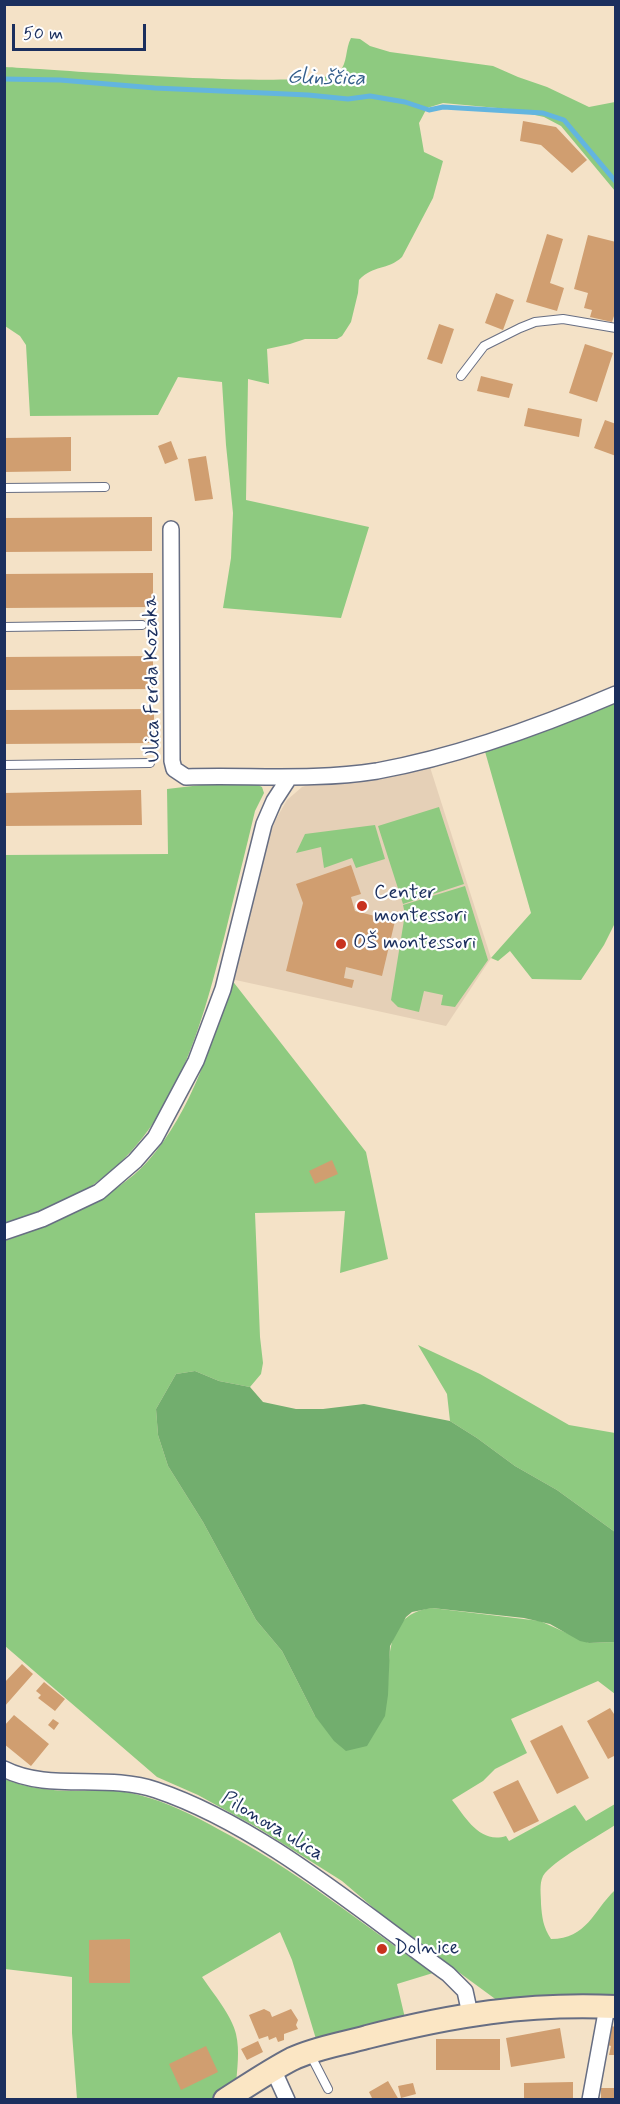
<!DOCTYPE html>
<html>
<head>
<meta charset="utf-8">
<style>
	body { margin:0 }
	#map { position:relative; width:620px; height:2104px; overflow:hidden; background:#f4e2c7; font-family:Mynerve,sans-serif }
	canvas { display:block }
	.frame { position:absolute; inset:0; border:6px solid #1b2f5e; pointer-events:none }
	.scale { position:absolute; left:12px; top:24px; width:134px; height:27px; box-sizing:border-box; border:3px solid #1b2f5e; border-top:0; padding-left:8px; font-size:18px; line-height:21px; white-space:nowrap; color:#1b2f5e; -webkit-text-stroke:4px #fff; paint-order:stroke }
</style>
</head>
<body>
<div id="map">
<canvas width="620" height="2104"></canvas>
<div class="frame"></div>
<div class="scale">50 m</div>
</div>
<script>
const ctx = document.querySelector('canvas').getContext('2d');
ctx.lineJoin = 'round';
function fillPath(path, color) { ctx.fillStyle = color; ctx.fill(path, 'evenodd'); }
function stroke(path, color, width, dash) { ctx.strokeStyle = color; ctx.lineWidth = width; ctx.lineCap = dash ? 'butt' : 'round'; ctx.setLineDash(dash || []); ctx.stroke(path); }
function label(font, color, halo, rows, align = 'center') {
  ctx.font = font + ' Mynerve,sans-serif'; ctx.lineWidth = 4.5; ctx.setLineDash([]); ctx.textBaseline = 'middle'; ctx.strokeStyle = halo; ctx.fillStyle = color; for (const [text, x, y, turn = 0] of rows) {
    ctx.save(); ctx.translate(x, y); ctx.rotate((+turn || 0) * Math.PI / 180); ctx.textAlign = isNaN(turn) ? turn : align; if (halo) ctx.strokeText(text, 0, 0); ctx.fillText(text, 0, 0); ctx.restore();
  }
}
const built = new Path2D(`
	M429,764L491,958L446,1026L231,979L262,855L275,821L287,800L302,787L318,782Z`);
const green = new Path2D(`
	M351,38L360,39L370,46L390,52L493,66L518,77L547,87L589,107L615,102V191L561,126L544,117L508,109L443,103L427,108L419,123L424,152L443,161L433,198L402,257C387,271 374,264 359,280L358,293L351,322L342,336L337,339H305L290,344L267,349L269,384L248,379L246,500L369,527L341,618L223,608L231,558L233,513L226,445L222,382L178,377L158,415L30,416L26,345L20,336L5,326V67C50,69 318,91 339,72C348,63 345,49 351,38Z
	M615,701V923L604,945L581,980L532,979L510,951L498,961L491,958L531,913L484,748Z
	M252,782L262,787L264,793L255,811C246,849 236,888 227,926C203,1021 176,1132 87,1189C62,1205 33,1216 4,1226V855L168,854L167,789L218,783Z
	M439,807L464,884L403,904L378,826Z
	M375,825L385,859L356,868L352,858L324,868L321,847L296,853L305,834Z
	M465,886L488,960L455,1007L441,1005L443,995L424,991L419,1012L398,1007L391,1000L405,914L403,905Z
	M231,979L366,1152L388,1259L340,1273L345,1211L255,1213L260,1337L263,1363L261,1374L250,1387L219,1381L195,1371L176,1374L156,1409L158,1435L168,1466L203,1522L256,1620L282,1651L315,1716L388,1695C389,1659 385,1613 432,1608L540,1621L589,1643L615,1642V1694L598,1681L511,1719L527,1753L495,1769L483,1781L452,1800C466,1818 480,1844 506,1836L509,1841L575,1805L586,1821L615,1804V1825C599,1836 552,1861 543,1876C539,1884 541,1895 541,1904C542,1917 543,1927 551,1939C587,1939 593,1911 615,1890V1996L498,2001L389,1921L342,1881L258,1828L198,1795L157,1777L5,1646V1241C51,1224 114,1199 148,1161C192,1111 213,1042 231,979Z
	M418,1345L480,1374L569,1425L615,1433V1532L557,1490L515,1466L477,1438L450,1421L447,1394Z
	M4,1779C27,1788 52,1791 76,1791C97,1790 118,1789 139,1795C167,1802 193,1815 218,1829C295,1869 362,1924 433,1973L397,1984L405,2018L316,2039L292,1960L280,1932L202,1977C213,1993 232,2016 236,2034C240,2051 237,2069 236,2086L215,2099H77L72,2033V1977L5,1969Z`);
const forest = new Path2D(`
	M195,1371L219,1381L250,1387L263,1402L296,1409H323L364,1404L450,1421L477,1438L515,1466L557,1490L615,1532V1642L589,1643L580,1641L550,1624L524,1618L432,1608L412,1612L406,1617L390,1646L388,1695L385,1716L367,1746L346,1751L334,1741L315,1716L282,1651L256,1620L203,1522L168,1466L158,1435L156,1409L176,1374Z`);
const stream = new Path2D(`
	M4,79L60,80L155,88L308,95L348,99L370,96L405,102L429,110L443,107L543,113L564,120L616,182`);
const building = new Path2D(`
	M523,121L556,127L587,160L572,173L541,145L520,141Z
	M547,234L563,239L550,283L564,288L557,311L526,302Z
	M588,235L616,242V310L612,322L590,317L592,310L584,308L588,293L574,289Z
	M496,293L514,300L503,330L485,323Z
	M439,324L454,329L442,364L427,359Z
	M585,344L613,353L597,402L569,393Z
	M481,376L513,384L509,398L477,391Z
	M528,408L582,419L579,437L524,426Z
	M605,420L616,424V456L594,448Z
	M71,437V471L4,472V438Z
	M171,441L178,459L165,464L158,446Z
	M206,456L213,499L195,501L188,459Z
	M152,517V551L4,552V518Z
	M153,573V607L4,608V574Z
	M153,656V689L4,690V657Z
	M154,709V743L4,744V710Z
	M141,790L142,825L4,826V793Z
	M351,865L361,894L351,897L355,911L395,921L382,976L346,967L344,978L354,980L352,988L286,971L303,903L296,884Z
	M332,1160L338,1174L315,1184L309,1171Z
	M22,1664L33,1674L4,1707V1683Z
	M44,1682L65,1699L55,1711L38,1698L41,1695L36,1691Z
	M610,1708L616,1717V1755L608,1759L587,1721Z
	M14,1715L49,1744L31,1766L4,1744V1726Z
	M53,1719L59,1723L54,1730L48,1725Z
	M562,1725L589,1778L557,1794L530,1741Z
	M518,1780L539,1821L514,1833L493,1792Z
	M130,1939V1983H89V1940Z
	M264,2009L270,2012L272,2017L291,2009L298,2020L296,2025L298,2029L284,2034V2040L278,2042L276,2037L269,2040L268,2036L259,2039L249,2015Z
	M611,2026L616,2027V2055H609L611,2046L607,2045Z
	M560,2028L565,2058L511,2067L506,2038Z
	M436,2039H500V2070H436Z
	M258,2041L263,2052L247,2060L241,2049Z
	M206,2046L218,2072L181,2090L169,2064Z
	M388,2081L399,2100H373L369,2092Z
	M573,2082V2100H524V2083Z
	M413,2083L416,2094L401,2098L398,2086Z
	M601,2088H616V2100H601Z`);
const lane = new Path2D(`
	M461,376L484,346L520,328L535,322L563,319L616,328
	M4,488L105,487
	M4,627L142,625
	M4,765L150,763
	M310,2054L328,2089`);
const street = new Path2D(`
	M171,529L172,761L174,769L186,777C250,775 314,781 377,771C459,756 539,727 616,694
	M4,1232L42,1219L99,1192L135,1161L155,1138L196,1061L223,989L264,824L274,801L289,778
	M4,1769C49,1792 106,1773 156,1790C260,1825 360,1911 448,1974L465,1991L470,2014
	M273,2069L287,2100
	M590,2100L607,2007`);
const secondary = new Path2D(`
	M225,2100C247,2086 269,2071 292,2059C315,2048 342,2044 367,2037C453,2015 526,2003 616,2007`);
const markers = [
	[362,906,6,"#c8321e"],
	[341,944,6,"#c8321e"],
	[382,1949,6,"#c8321e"]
];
const streetNames = [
	["Ulica Ferda Kozaka",153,679,-91],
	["Pilonova ulica",272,1827,31]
];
const poiNames = [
	["Center",374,894],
	["montessori",374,917],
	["OŠ montessori",353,944],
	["Dolnice",394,1949]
];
const waterNames = [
	["Glinščica",326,79,1]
];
fillPath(built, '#e5d0b7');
fillPath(green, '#8eca80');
fillPath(forest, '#72ae6e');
stroke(stream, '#63b5df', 5);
fillPath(building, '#d09e70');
stroke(lane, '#676e83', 10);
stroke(street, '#676e83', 18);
stroke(secondary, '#676e83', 26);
stroke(lane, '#fff', 8);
stroke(street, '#fff', 15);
stroke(secondary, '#fbe6c4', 22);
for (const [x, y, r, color] of markers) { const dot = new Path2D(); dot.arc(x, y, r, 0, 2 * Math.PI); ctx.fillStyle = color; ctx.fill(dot); stroke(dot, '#fff', 2); }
label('20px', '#1b2f5e', '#fff', streetNames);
label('20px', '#1b2f5e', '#fff', poiNames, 'left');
label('italic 21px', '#345e8b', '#fff', waterNames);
</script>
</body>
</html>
